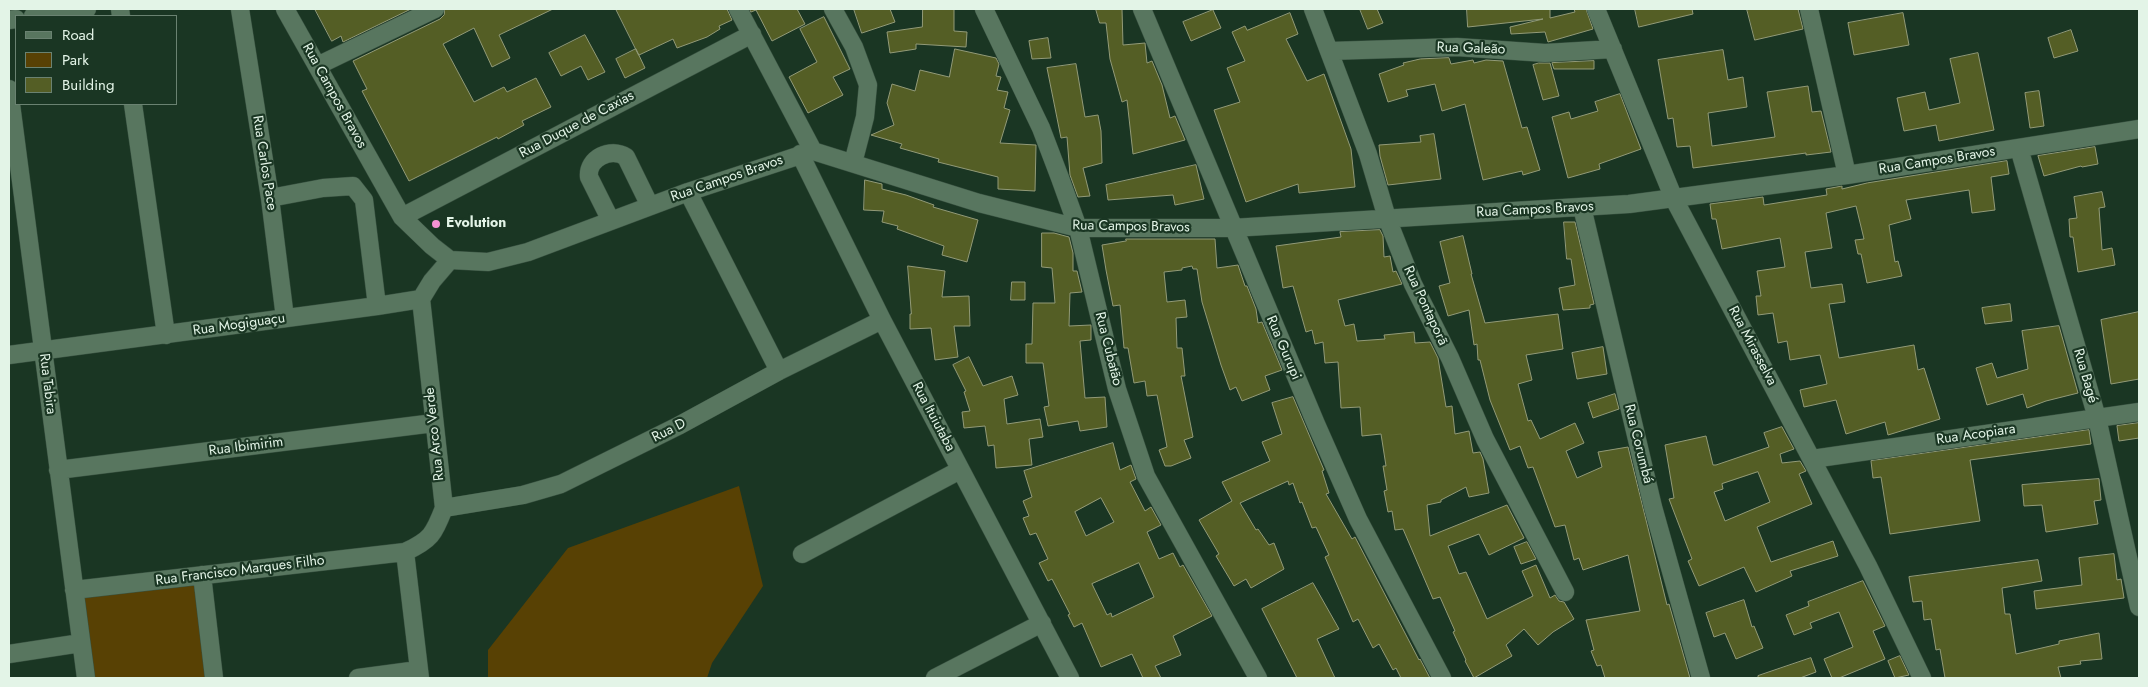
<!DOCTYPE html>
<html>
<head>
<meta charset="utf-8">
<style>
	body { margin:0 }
	#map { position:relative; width:2148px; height:687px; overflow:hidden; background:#1a3623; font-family:Jost,sans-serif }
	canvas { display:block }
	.frame { position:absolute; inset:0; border:10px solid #e3f4e7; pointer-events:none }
	.legend { position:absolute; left:15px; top:15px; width:162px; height:90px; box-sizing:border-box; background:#1a3623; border:1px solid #6a8271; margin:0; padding:6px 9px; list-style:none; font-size:15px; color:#e3f4e7 }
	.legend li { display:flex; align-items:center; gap:10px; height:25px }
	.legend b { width:25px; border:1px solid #6a8271 }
</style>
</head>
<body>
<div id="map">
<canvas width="2148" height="687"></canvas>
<div class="frame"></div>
<ul class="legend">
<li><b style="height:6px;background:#58765f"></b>Road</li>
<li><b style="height:14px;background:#584104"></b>Park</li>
<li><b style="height:14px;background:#545e25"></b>Building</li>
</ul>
</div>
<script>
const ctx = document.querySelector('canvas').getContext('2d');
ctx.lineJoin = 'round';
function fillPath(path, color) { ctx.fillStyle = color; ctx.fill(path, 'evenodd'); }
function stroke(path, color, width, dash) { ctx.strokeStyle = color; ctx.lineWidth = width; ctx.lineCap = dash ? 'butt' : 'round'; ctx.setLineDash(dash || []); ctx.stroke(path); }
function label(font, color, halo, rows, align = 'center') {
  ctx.font = font + ' Jost,sans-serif'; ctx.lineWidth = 4.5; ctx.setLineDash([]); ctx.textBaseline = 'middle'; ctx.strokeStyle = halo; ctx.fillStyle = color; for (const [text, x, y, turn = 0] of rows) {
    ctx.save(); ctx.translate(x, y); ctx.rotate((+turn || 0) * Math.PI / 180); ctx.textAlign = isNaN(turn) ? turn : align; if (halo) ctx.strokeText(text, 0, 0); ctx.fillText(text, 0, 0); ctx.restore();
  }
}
const green = new Path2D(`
	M739,486L763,586L712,663L707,678H488V650L568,548Z
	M202,575L214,678H86L74,590Z`);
const building = new Path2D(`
	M315,9H411L343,42L341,36L332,41Z
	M445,9H553L499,35L510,58L492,67L474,28L443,44L474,102L504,87L507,92L536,78L551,107L522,121L524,125L498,139L497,137L409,181L362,91L367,89L353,61L440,19L444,15Z
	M616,9H727L732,20L719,26L720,29L707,37L677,48L673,39L639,55Z
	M750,9H797L805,24L772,41L756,10L751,12Z
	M854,9H890L895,22L862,33Z
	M923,9H954V31L967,32L966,47L916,44V49L890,53L887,32L922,27Z
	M1096,9H1122L1123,45L1145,43L1147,63L1152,61L1162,85L1170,118L1175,116L1185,140L1133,154L1127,100L1122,102L1110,59L1106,23H1100Z
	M1360,9H1377L1383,23L1368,29Z
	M1467,9H1550V18L1575,12L1574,9H1586L1593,29L1548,42L1545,32L1511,34L1510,27L1543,19L1468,27Z
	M1635,9H1692L1693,14L1639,27Z
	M1747,9H1798L1803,29L1755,40Z
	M1213,10L1221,28L1191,41L1183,22Z
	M1290,13L1298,34L1286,39L1307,81L1324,74L1351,149L1355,187L1299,193L1298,184L1246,202L1214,110L1240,102L1227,68L1245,61L1232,32L1245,26L1247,30Z
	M1903,13L1909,45L1854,55L1848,23Z
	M824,17L850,69L833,77L843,95L808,113L789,77L817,62L800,29Z
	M2071,30L2078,51L2054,58L2048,38Z
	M585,35L605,72L588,80L581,66L561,76L549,53Z
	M1048,38L1051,58L1032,59L1029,41Z
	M636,49L645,68L625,78L616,59Z
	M955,49L996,58L999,64L996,76L1001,77L997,90L1008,92L1004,108L1010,110L1000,143L1036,145L1035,191L998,189V177L938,162L939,159L900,148L902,144L871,135L894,125L887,103L892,84L915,91L920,70L949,77Z
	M1723,50L1728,80L1743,77L1747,107L1708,113L1712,146L1775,137L1767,92L1808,86L1812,112L1821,111L1831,152L1806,155V153L1693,168L1690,146L1677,147L1673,118L1668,119L1658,60Z
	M1978,53L1994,130L1939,141L1936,125L1904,131L1897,98L1925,92L1929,110L1960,103L1950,59Z
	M1449,58L1451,64L1473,60L1474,63L1486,60L1503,61L1522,128L1527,127L1540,170L1523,175L1522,171L1483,180L1465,104L1442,111L1435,84L1406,90L1408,96L1388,102L1379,74L1404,65L1403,63L1420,59Z
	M1594,61V69H1554L1552,63Z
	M1539,63H1550L1559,96L1543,100L1533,65Z
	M1076,64L1085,117L1098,115L1101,131L1102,163L1083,168L1090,196L1078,197L1070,175L1067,137L1061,138L1047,68Z
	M2039,91L2044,126L2030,128L2025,93Z
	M1620,94L1641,149L1599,164L1600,169L1568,178L1552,117L1569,112L1571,119L1598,111L1595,102Z
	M1434,134L1441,179L1388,185L1380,156L1379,145L1421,142L1420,136Z
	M2095,147L2098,164L2082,167L2081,166L2044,176L2038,156Z
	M2007,161L2009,174L1991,177L1995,210L1972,213L1969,190L1906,200L1911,219L1889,225L1895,262L1898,261L1902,276L1867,283L1861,254H1858L1855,240L1864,239L1856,206L1826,213L1832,248L1805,252L1811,288L1842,284L1845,302L1829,304L1839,358L1914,345L1918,370L1924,368L1940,419L1888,435L1885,422L1846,434L1836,400L1804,407L1800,390L1827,384L1820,355L1790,360L1787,341L1778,343L1773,313L1758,315L1756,296H1761L1757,271L1785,267L1780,238L1722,249L1716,219H1712L1710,204L1763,197L1764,205L1827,195L1826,189L1842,186V189L1867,183Z
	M1196,165L1204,199L1175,205L1173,195L1108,200L1106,185Z
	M865,180L882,184V189L906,195L934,205L933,207L978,220L967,262L942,255L944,246L897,229L898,226L882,222L884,211L864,210Z
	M2102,192L2105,207L2099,208L2102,250L2112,248L2115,265L2078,272L2073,237H2070L2069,219L2077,218L2074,197Z
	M1564,222H1575L1594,304L1590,305V308L1563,310L1559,288L1575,285L1571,259H1567Z
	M1380,230L1383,236L1384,257L1390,256L1393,272L1396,271L1402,284L1338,300L1345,326L1354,324L1357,341L1385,339L1384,335L1414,332L1415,343L1430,342L1438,358L1446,407L1452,406L1455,434L1469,431L1473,453L1480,452L1483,459L1489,493L1469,497L1466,487L1441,500V502L1427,505L1430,536L1507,505L1524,538L1489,555L1479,534L1448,546L1459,574L1466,572L1487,619L1533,596L1522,571L1536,565L1550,598L1555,595L1559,601L1564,602L1574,619L1553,632L1538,645L1524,629L1506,645L1512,656L1474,678L1465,661L1466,660L1453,632L1455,631L1440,597L1433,599L1403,529L1395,530L1392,511L1388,512L1384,491L1387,490L1383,466H1386L1381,434L1362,436L1360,407L1341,408L1338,362L1325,363L1323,342L1315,344L1312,330L1306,332L1293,286L1283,288L1276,246L1341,237L1340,232Z
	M1042,233H1054L1069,237L1073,253V271H1077L1082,292L1070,293L1069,326L1091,325V340L1080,341L1085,398L1105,397L1107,427L1080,431L1078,421L1048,426L1044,407L1049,406L1043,363H1026V344H1032L1033,303H1055L1052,268L1042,267Z
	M1463,236L1472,274H1471L1485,323L1558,314L1563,349L1526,355L1532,380L1518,384L1528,421L1531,420L1540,439L1575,423L1584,443L1566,451L1577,478L1602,467L1598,452L1628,447L1667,605L1669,604L1690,678H1605L1601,665L1597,666L1591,651L1594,650L1586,620L1640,611L1628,555L1583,570L1579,558L1574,560L1565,525L1555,527L1533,467L1528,468L1520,446L1510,450L1490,400L1480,360H1478L1477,344L1474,345L1469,310L1448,316L1439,286L1450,283L1440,242Z
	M1126,239H1215L1217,268L1238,265L1245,286H1247L1256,309L1258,323L1262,322L1282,370L1265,376L1270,390L1242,401L1236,387L1230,390L1221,365L1202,302L1197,269H1193L1192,266L1182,268V270L1164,272L1167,302L1185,300L1187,317L1176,318L1177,348H1182L1185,376H1181L1193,437L1184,440L1191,458L1171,466H1165L1159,450L1167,447L1157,395L1147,396L1145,381L1134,383L1128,348H1124L1120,305L1113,306L1106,270L1102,245L1126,241Z
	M908,266L945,271L942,297L969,296L970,326H954L958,357L935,360L931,328L910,329V314H911Z
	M1012,282H1025V300H1011Z
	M2010,304L2012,321L1985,324L1982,308Z
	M2139,312V379L2111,384L2101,320Z
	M2059,326L2078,393L2046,401L2027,408L2023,394L1987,405L1976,368L1992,363L1997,378L2028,369L2022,331Z
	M1603,347L1607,374L1577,379L1572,353Z
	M969,357L983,386L1012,376L1018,395L1004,399L1007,424L1040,419L1043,437L1029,439L1032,465L996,468L994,445L988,446L985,426L964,428L962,412L970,411L964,392L966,391L953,365Z
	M1615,394L1619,409L1593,418L1588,403Z
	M1293,397L1324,470L1322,471L1329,493L1326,494L1352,539L1355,537L1419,660L1420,659L1430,678H1401L1396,668L1393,670L1379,644L1373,648L1358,619L1353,622L1325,557L1329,555L1316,527L1312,528L1302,502L1300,503L1293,483L1289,485L1288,481L1240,503L1256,530L1258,529L1269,545L1274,543L1284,569L1251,588L1246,579L1234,586L1216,556L1219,554L1199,520L1232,501L1222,482L1270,461L1262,442L1282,434L1272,403Z
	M2139,423V438L2119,441L2117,426Z
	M1782,427L1794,449L1780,454L1782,463L1800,461L1806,471L1799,474L1812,504L1757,527L1771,562L1833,541L1838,556L1790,571L1792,576L1756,592L1744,567L1699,586L1688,561L1692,559L1669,499L1674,498L1665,445L1706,436L1713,465H1716L1769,447L1764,433ZM1758,472L1770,502L1725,521L1714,492L1723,489L1722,484Z
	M2089,430L2091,444L1970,460L1980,521L1890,534L1881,477L1873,478L1871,461Z
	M1113,443L1120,470L1131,465L1136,479L1130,482L1145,511L1151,507L1161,525L1147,532L1159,559L1173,553L1180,567L1183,565L1212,616L1173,636L1181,655L1155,666L1161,678H1143L1132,654L1101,667L1082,623L1074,627L1068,615L1070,614L1052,579L1048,581L1039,563L1048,559L1036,533L1030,535L1023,518L1029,516L1023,501L1032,497L1024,471ZM1101,498L1114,522L1086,536L1075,512ZM1139,563L1154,597L1112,617L1111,613L1107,615L1092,584Z
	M2099,479L2101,500L2094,501L2098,524L2046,532L2042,505L2024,506L2022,485Z
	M1527,542L1536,559L1521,564L1514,547Z
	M2114,554L2117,580L2121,579L2124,598L2036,609L2034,591L2082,585L2079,558Z
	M2038,560L2042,581L2002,588L2005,614H2010L2016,654L2059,644V641L2099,633L2102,659L2080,661L2081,664L2058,667L2061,678H1945L1940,649L1936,650L1931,619L1924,620L1922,601L1913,602L1909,577Z
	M1863,581L1885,626L1873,631L1885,659L1839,678H1832L1824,659L1853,647L1839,612L1810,623L1812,628L1794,635L1786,615L1809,606L1808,602Z
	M1313,583L1339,629L1317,639L1335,678H1297L1262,609Z
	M1744,600L1752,627L1754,626L1763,648L1736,659L1725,633L1714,637L1706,613Z
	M1900,656L1909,675L1895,678L1888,661Z
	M1811,658L1816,672L1800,678H1758V676Z`);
const minor = new Path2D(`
	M120,9L121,16
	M240,9L270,198L285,318
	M285,9L402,217L432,246L450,260L488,262L528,252L688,192L813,151L979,203L1078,228H1232L1629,204L1847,175L2139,129
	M738,9L813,151
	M833,9L854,47L868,85L865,117L853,163
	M984,9L1041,128L1060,178L1078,228L1117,389L1146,476L1258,678
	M1142,9L1316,424L1358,519L1442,678
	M1313,9L1368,154L1387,218L1413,284L1450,358L1485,439L1565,592
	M1596,9L1674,199L1868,566L1922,678
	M1809,9L1847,175
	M33,16L87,9
	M9,20L16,19
	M1330,51L1457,47L1545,53L1613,49
	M317,66L435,9
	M9,89L86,678
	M133,104L166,335
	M2019,148L2097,418L2139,607
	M800,154L882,320L1070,678
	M688,192L779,371
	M270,198L323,188L353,186L364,200L377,306
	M1582,207L1653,507L1701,678
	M402,217L752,34
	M611,221L589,177C587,158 611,147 626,157L650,206
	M9,355L377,306L421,299L432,281L450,260
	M1812,459L2139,412
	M58,470L434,423
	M444,508L523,495L561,484L678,426L779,371L882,320
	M405,552L420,678
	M802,554L960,470
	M202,575L214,678
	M74,590L405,552C431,540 434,534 444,508L421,299
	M9,654L81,643
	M358,678L418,670
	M935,678L1042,623`);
const markers = [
	[436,224,5,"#f591d2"]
];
const streetNames = [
	["Rua Galeão",1471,49,2],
	["Rua Campos Bravos",334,96,61],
	["Rua Duque de Caxias",577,125,-28],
	["Rua Campos Bravos",1937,161,-9],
	["Rua Carlos Pace",264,163,81],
	["Rua Campos Bravos",727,179,-19],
	["Rua Campos Bravos",1535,210,-3],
	["Rua Campos Bravos",1131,227,1],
	["Rua Pontaporã",1425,306,65],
	["Rua Mogiguaçu",239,325,-8],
	["Rua Mirasselva",1752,346,62],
	["Rua Gurupi",1283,348,67],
	["Rua Cubatão",1108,349,76],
	["Rua Bagé",2085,376,74],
	["Rua Tabira",47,384,83],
	["Rua Ituiutaba",933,417,62],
	["Rua D",669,431,-27],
	["Rua Arco Verde",435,434,-96],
	["Rua Acopiara",1976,435,-8],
	["Rua Corumbá",1638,444,76],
	["Rua Ibimirim",246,447,-7],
	["Rua Francisco Marques Filho",240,571,-7]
];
const poiNames = [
	["Evolution",446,224]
];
fillPath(green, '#584104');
fillPath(building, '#545e25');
stroke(building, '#929a78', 1);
stroke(minor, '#385140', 19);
stroke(minor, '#58765f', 18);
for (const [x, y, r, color] of markers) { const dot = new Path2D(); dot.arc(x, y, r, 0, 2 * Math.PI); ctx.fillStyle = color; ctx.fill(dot); stroke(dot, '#1a3623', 2); }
label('14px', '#e3f4e7', '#1a3623', streetNames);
label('bold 14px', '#e3f4e7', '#1a3623', poiNames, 'left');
</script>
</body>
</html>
